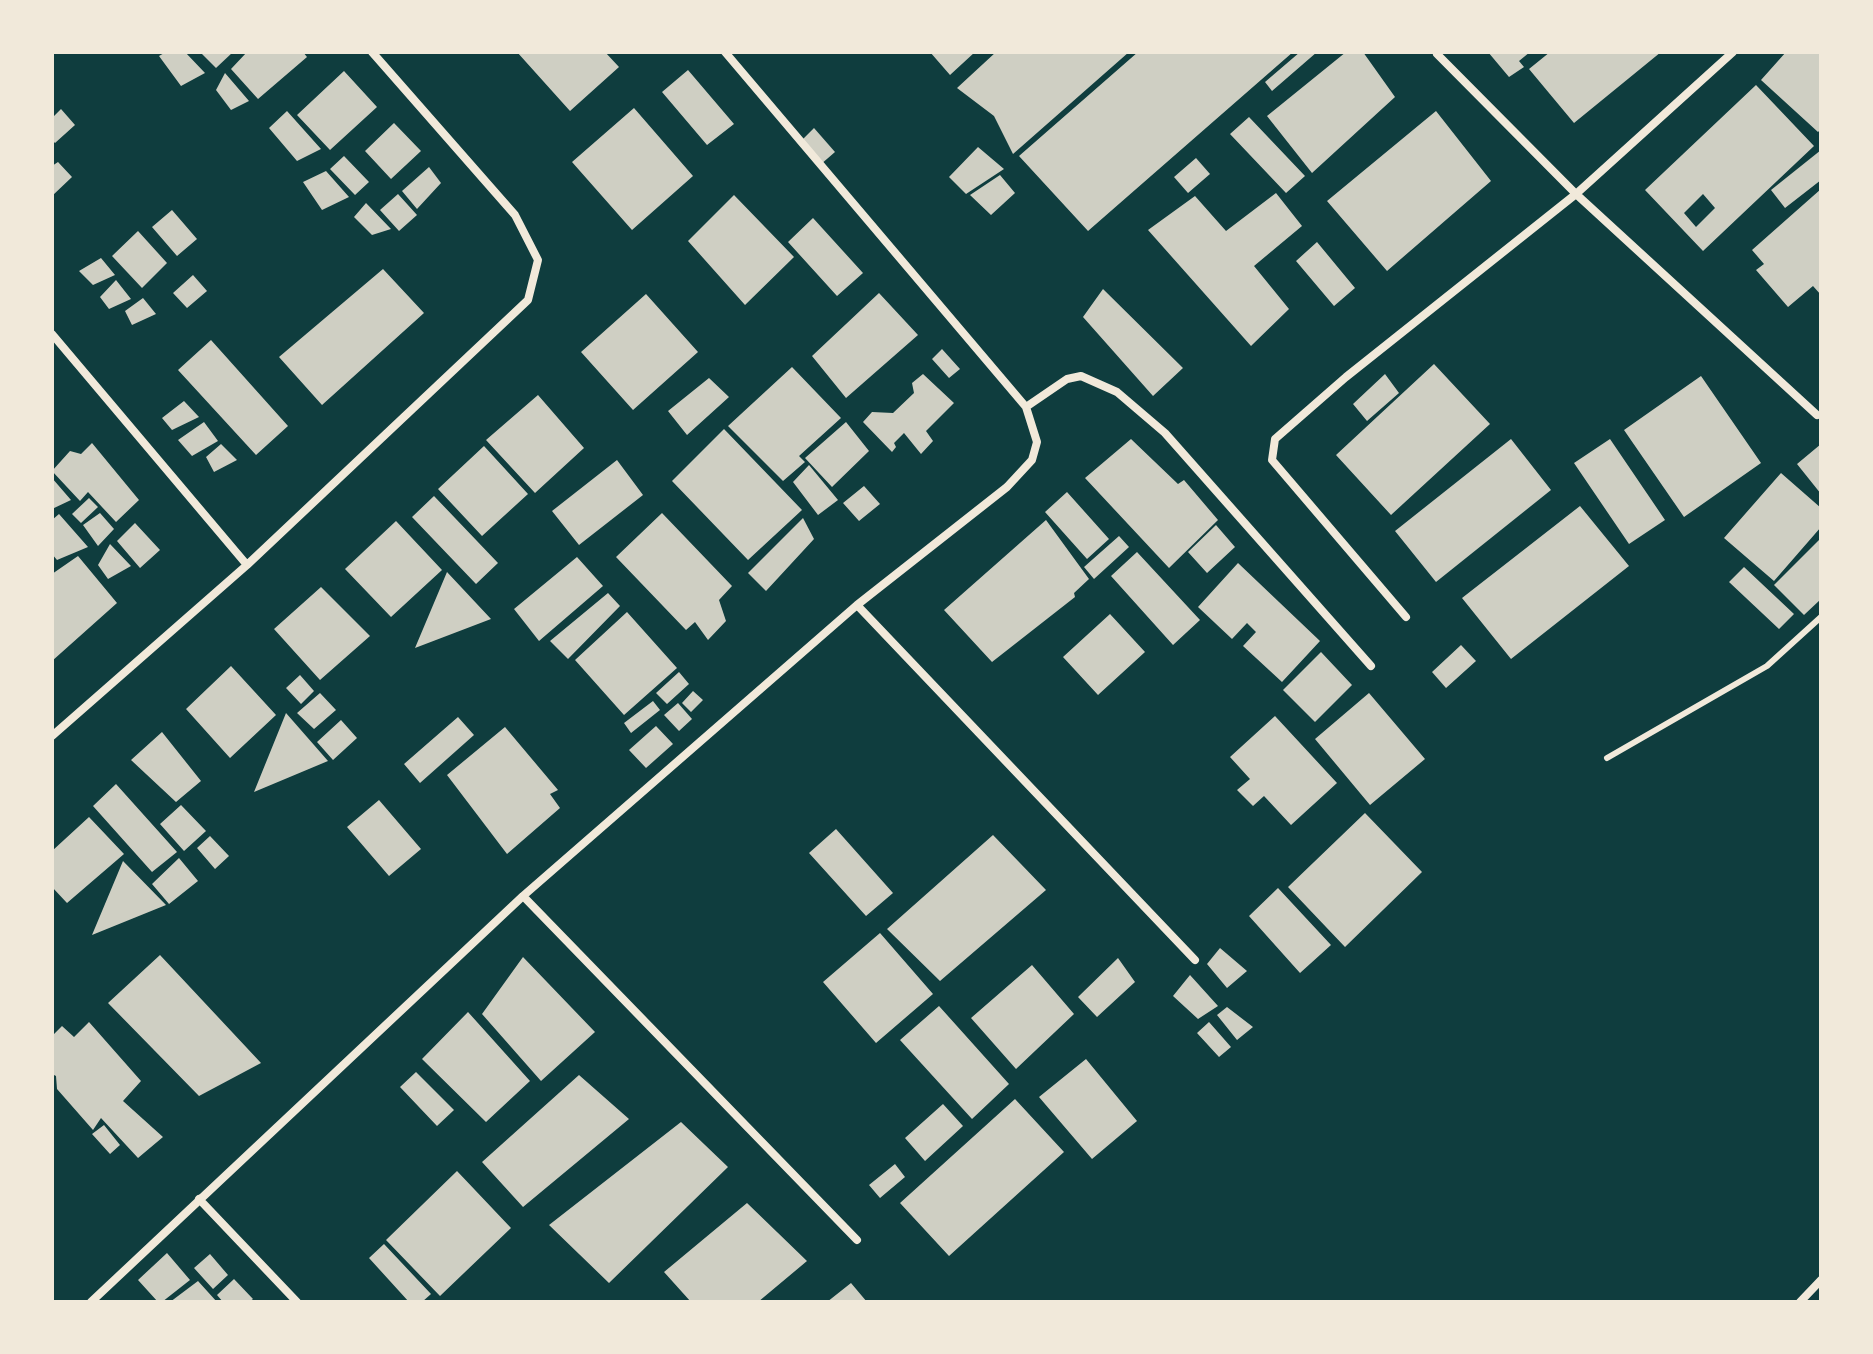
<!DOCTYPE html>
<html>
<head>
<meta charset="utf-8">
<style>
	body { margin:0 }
	#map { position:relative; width:1873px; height:1354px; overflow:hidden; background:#0f3d3e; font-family:Raleway,sans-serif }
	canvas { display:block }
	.frame { position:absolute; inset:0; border:54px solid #f1e9da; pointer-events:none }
</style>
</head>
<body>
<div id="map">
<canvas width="1873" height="1354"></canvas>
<div class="frame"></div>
</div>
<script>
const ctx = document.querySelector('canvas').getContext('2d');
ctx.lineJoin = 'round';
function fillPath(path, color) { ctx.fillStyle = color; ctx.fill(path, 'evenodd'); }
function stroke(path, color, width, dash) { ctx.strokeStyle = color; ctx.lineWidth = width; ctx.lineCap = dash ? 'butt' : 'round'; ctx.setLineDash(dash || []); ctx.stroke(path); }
const building = new Path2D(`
	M166,52H185L205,73L181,86L159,56Z
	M200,52H233L216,68Z
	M247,52H303L307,57L258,99L231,69Z
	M517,52H605L619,67L570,111Z
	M930,52H975L950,75Z
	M996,52H1129L1013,154L994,116L957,88Z
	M1138,52H1293L1088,231L1019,156Z
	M1300,52H1317L1272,91L1265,82Z
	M1346,52H1363L1395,97L1312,173L1267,116Z
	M1488,52H1530L1519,61L1524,67L1509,77Z
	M1550,52H1661L1574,123L1529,69Z
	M1786,52H1821V129L1818,132L1761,80Z
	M688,70L734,124L707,145L662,92Z
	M344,71L377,107L330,150L297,115Z
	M225,73L249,101L231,110L216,90Z
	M1756,85L1814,146L1703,251L1645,190ZM1703,194L1715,208L1696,227L1684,213Z
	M634,108L693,176L632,230L572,162Z
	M61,109L75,125L55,143L52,140V118Z
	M287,111L321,149L297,161L269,128Z
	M1436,111L1491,181L1387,271L1327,201Z
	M1249,117L1305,176L1286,193L1230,134Z
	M394,123L421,151L391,179L365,151Z
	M814,128L835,152L820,165L803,139Z
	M978,147L1004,169L966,194L949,177Z
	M1821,150V180L1785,208L1771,190Z
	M344,156L369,182L355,195L330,169Z
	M1196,158L1210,174L1188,193L1174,177Z
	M58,162L72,177L52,196V166Z
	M429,167L441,183L417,209L402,191Z
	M326,171L349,197L322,210L303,182Z
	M1000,175L1015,193L991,215L970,195Z
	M1821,189V295L1813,286L1788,307L1756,270L1764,264L1752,250Z
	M1276,193L1302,226L1254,266L1289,309L1251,346L1148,230L1195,196L1226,231Z
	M398,194L417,215L399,231L380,210Z
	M734,195L794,257L745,305L688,241Z
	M366,203L391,229L372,235L354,217Z
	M172,210L197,239L177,256L152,227Z
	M813,218L863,273L837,296L788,242Z
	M138,231L167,263L142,288L112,256Z
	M1317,242L1355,288L1334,306L1296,261Z
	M101,258L115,275L93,285L79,271Z
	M383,269L424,313L322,405L279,357Z
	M193,275L207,291L187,308L173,293Z
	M116,280L131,299L109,309L100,297Z
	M1103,289L1183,368L1153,396L1083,317Z
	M879,293L918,335L846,398L812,356Z
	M646,294L698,352L633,410L581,352Z
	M143,298L156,314L132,325L125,311Z
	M211,340L288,426L256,455L178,370Z
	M942,349L960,369L949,378L932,359Z
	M1434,364L1490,424L1391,515L1336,455Z
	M792,367L841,418L799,456L805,462L783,481L728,426Z
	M923,374L954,403L926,431L933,441L921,454L904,433L894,443L896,447L892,452L863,422L872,412L893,413L914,393L912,383Z
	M1385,374L1399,393L1367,421L1353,404Z
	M1701,376L1761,463L1684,517L1624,430Z
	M709,378L729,397L687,435L668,411Z
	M538,395L584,448L535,493L486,440Z
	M184,401L199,417L172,430L162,418Z
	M204,422L218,441L192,456L178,440Z
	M846,422L869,451L832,487L805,458Z
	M724,429L802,510L748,560L672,481Z
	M1131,439L1178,484L1184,480L1218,520L1169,568L1085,478Z
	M1511,439L1551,490L1436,582L1395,531Z
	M1610,439L1665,520L1629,544L1574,463Z
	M92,443L139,500L116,522L88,492L80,501L52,471L70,451L81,454Z
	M221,444L237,460L214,472L206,457Z
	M1821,444V494L1797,464Z
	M484,446L528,494L482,536L438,489Z
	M617,460L643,495L579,545L552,511Z
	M809,465L838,500L818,515L793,482Z
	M1781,473L1821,508V527L1774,581L1724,538Z
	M52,478L71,500L52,509Z
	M864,486L880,504L859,521L843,503Z
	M1067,492L1109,539L1087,559L1045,512Z
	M434,496L498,563L476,584L412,517Z
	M89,498L98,507L81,523L72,514Z
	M1580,506L1629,566L1511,659L1462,598Z
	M100,513L114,529L98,546L83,525Z
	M662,513L732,586L719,600L726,621L708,640L695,622L686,630L616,557Z
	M59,514L88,547L57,560L52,554V520Z
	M803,518L814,539L766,591L748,573Z
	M1046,520L1089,579L1074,593L1075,597L992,662L944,610Z
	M396,521L442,570L391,617L345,569Z
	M135,523L160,550L140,568L117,541Z
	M1216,525L1235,547L1207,573L1188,552Z
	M1119,536L1129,547L1094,579L1084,567Z
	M1821,538V599L1804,615L1774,585Z
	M110,544L131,566L108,579L98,565Z
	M1137,552L1200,620L1173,645L1111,576Z
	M78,556L117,603L52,661V574Z
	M577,557L603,586L539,641L514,609Z
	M1238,563L1320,641L1282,682L1243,646L1256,632L1247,623L1232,639L1198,607Z
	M1744,567L1794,614L1779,629L1729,582Z
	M447,572L491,619L415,648Z
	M321,587L370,636L320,680L274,629Z
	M608,593L620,606L568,659L550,641Z
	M627,612L677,668L624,715L575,660Z
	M1110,614L1145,652L1098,695L1063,657Z
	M1461,645L1476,661L1446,688L1432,672Z
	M1321,652L1352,685L1315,722L1283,690Z
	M231,666L276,715L230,758L186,709Z
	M679,672L689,684L667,704L656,693Z
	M300,675L314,691L301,704L286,688Z
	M693,691L703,700L691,712L682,703Z
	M320,693L336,710L314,729L297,713Z
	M1369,693L1425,759L1370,805L1315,739Z
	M653,701L660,710L631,733L624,723Z
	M678,703L692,719L679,731L664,715Z
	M286,713L328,761L254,792Z
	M1275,716L1337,783L1291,825L1264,796L1253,806L1237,790L1250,779L1230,757Z
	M458,717L474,735L420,783L404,764Z
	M341,720L357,738L333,760L317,742Z
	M656,726L673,744L646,768L629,750Z
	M505,727L558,790L550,794L560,808L507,854L447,775Z
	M162,732L201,781L176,802L131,760Z
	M116,784L177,852L152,872L93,806Z
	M379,800L421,849L389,876L347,827Z
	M181,805L206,831L184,851L160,824Z
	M1365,813L1422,872L1345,947L1288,887Z
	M89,817L124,854L67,903L52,887V851Z
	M836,829L893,893L866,916L809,853Z
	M993,835L1046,890L940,981L887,929Z
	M210,836L229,856L215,869L197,848Z
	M179,858L198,881L169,904L152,884Z
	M123,861L166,905L92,935Z
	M1278,888L1331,945L1300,973L1249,916Z
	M880,933L933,994L876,1043L823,982Z
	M1220,948L1247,971L1227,988L1207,964Z
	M160,955L261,1063L199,1096L108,1003Z
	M523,957L595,1032L541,1081L482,1014Z
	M1118,958L1135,982L1097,1017L1078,997Z
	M1032,965L1074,1014L1016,1069L971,1018Z
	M1190,975L1218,1006L1198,1019L1173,996Z
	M939,1006L1009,1084L972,1119L900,1040Z
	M1227,1007L1253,1027L1237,1040L1217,1015Z
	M468,1012L530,1081L486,1122L422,1059Z
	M89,1022L141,1081L123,1101L163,1137L138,1158L101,1118L93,1130L57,1089L56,1076L52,1074V1036L62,1026L74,1037Z
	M1209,1022L1231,1047L1219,1057L1197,1033Z
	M1086,1059L1137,1121L1092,1159L1039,1097Z
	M416,1072L454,1110L437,1126L400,1087Z
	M579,1075L629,1119L523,1207L482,1162Z
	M1015,1099L1064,1152L949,1256L900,1203Z
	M943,1104L963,1126L925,1161L905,1138Z
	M681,1122L728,1167L609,1283L549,1225Z
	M104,1125L120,1145L110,1154L92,1134Z
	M895,1164L905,1177L880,1198L869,1185Z
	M457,1171L511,1228L440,1296L386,1240Z
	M747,1203L807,1261L758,1302H691L664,1272Z
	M384,1244L431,1294L422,1302H409L369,1258Z
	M167,1253L190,1280L162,1302H158L138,1280Z
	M210,1254L228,1275L213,1289L194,1268Z
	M234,1279L253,1299L249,1302H223L217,1295Z
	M198,1281L217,1302H170Z
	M851,1283L867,1302H827Z`);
const service = new Path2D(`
	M1607,758L1767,666L1821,617`);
const minor = new Path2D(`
	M1437,54L1576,194L1817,415
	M52,334L247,565
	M1026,407L1067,379L1081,376L1117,392L1165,433L1371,666
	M857,605L1195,960
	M1406,617L1272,460L1275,439L1346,377L1576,194L1733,52
	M52,736L247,565L528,300L538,260L515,215L372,52
	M523,896L857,1240
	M199,1199L297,1302
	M91,1302L523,896L857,605L1007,487L1032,460L1037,442L1026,407L725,52
	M1800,1302L1821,1280`);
fillPath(building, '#cfcfc3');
stroke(service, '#f1e9da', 6);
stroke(minor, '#f1e9da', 8);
</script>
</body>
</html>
